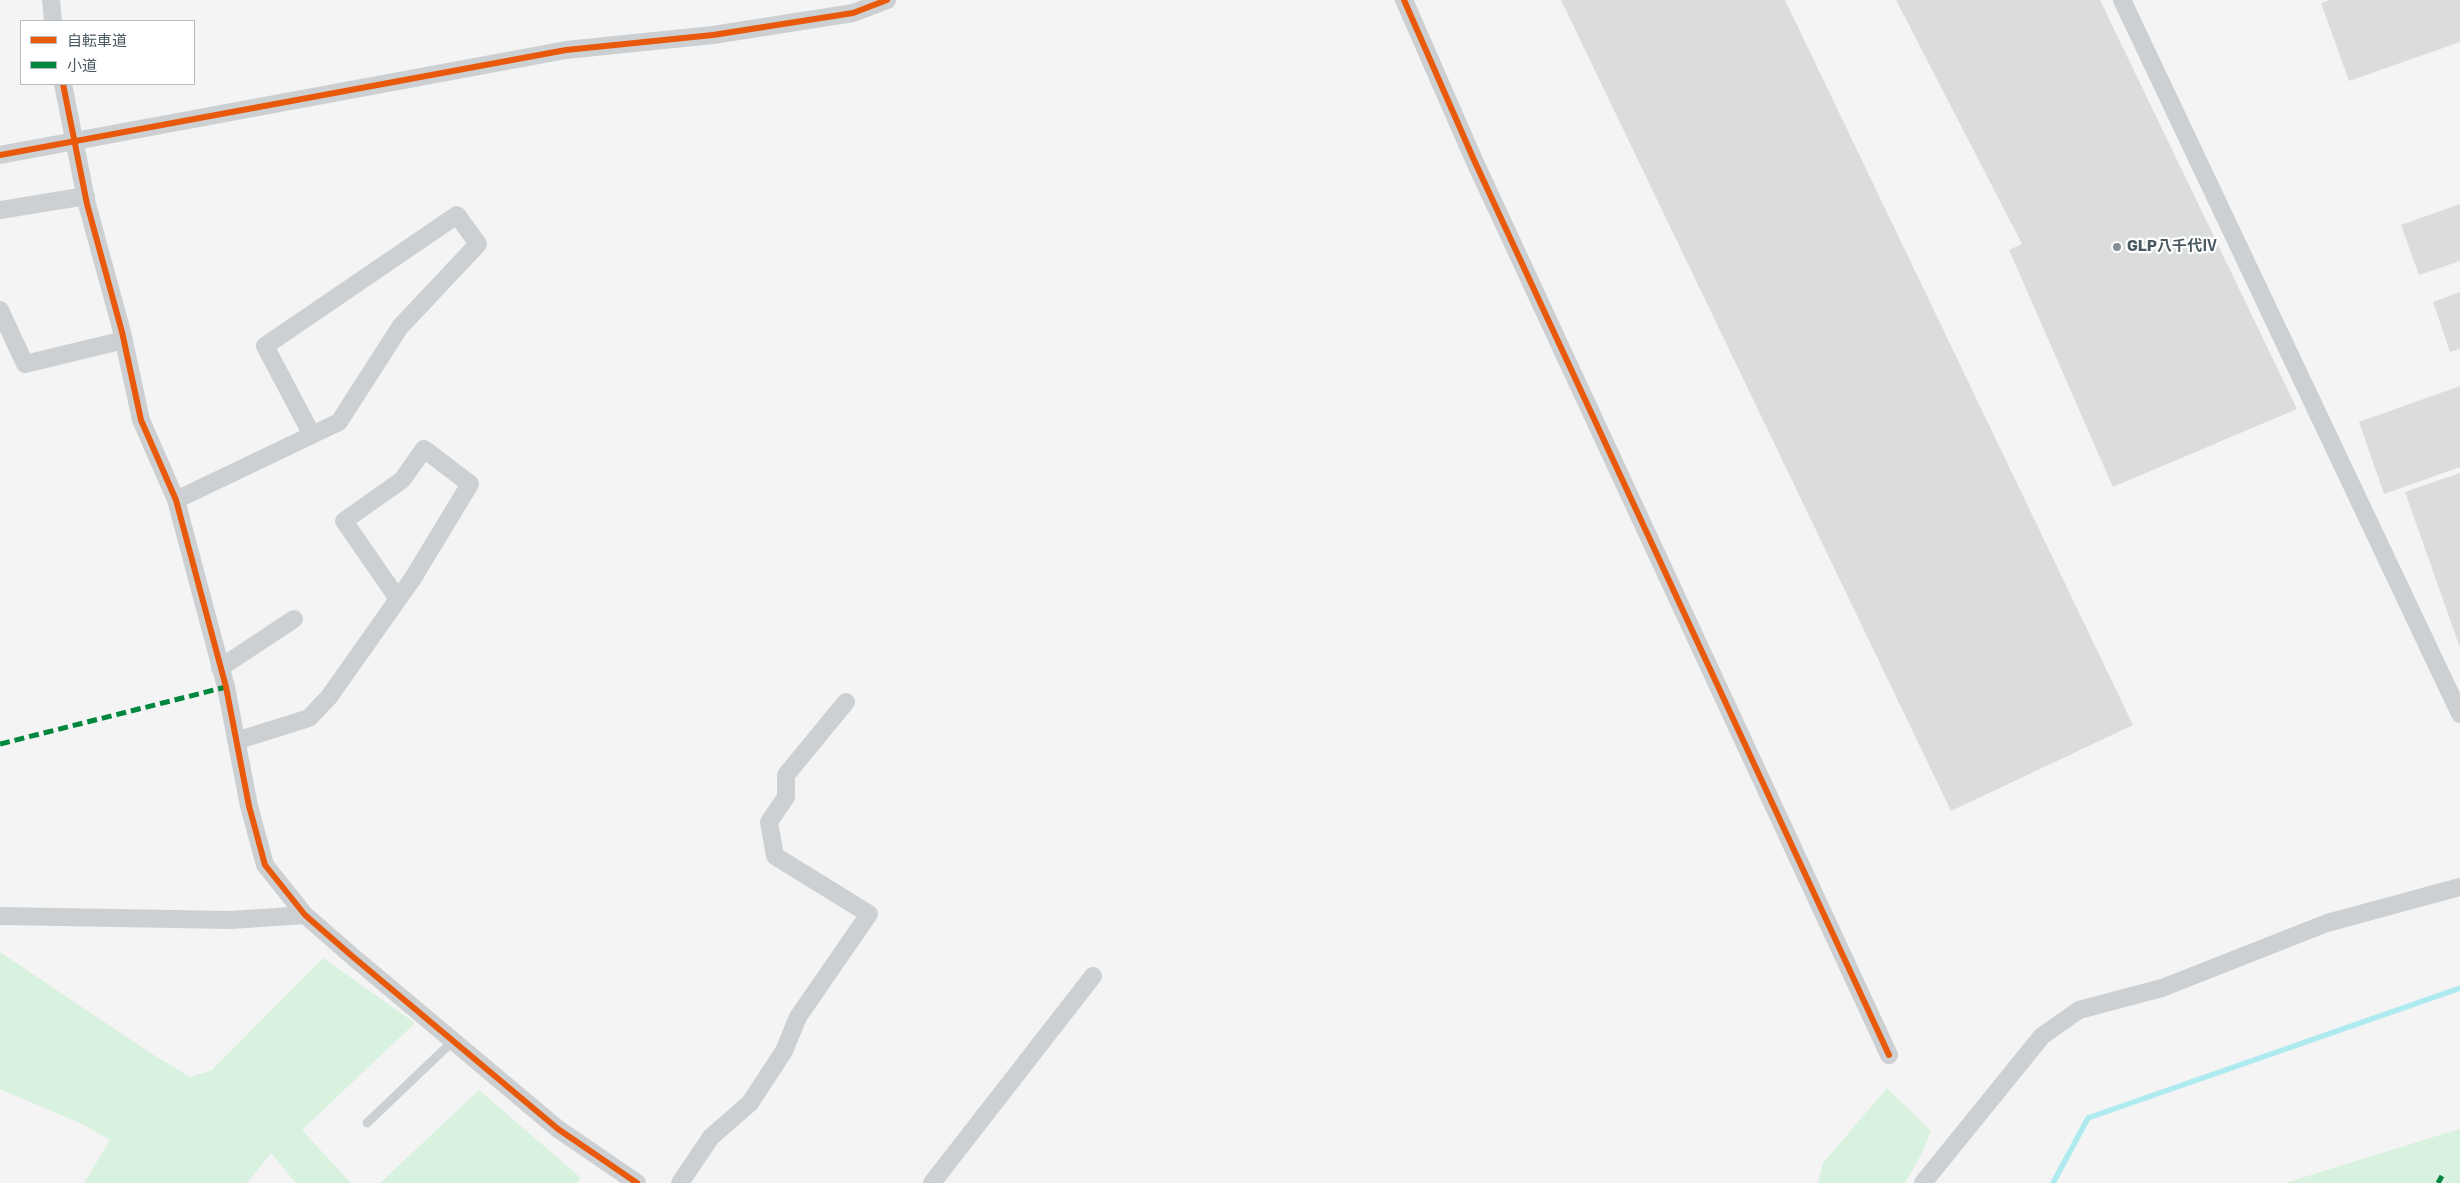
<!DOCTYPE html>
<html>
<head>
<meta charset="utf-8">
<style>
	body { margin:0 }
	#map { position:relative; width:2460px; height:1183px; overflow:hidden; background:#f4f4f4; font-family:Rubik,"Noto Sans JP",sans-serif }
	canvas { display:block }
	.legend { position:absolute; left:20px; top:20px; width:175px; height:65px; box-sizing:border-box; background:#fff; border:1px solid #b6bdc0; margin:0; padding:6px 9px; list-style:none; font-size:15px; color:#495961 }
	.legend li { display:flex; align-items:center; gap:10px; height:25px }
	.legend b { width:25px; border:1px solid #b6bdc0 }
</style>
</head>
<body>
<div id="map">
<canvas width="2460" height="1183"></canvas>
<ul class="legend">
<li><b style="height:6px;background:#e8590c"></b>自転車道</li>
<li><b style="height:6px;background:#00873e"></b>小道</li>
</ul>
</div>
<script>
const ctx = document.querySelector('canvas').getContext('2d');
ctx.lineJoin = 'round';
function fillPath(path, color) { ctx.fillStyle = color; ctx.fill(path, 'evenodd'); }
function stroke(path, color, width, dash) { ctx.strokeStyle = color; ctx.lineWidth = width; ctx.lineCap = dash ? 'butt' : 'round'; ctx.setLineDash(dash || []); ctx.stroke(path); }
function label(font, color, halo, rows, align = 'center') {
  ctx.font = font + ' Rubik,"Noto Sans JP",sans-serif'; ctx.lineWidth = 4.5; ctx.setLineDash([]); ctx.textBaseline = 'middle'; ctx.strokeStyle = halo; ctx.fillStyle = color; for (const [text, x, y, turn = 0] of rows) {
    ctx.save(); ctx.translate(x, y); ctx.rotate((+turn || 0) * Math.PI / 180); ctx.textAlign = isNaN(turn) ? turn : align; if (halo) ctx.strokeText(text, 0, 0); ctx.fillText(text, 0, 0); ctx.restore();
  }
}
const green = new Path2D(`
	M0,952L152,1054L190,1077L212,1070L323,958L415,1023L302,1130L351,1183H296L271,1153L247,1183H84L110,1140L80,1123L0,1089Z
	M1887,1088L1931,1131L1922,1153L1905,1183H1818L1823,1163Z
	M479,1090L581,1178L577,1183H380Z
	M2460,1129V1183H2285L2443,1134Z`);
const stream = new Path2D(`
	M2053,1183L2088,1118L2460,988`);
const building = new Path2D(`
	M1561,0H1785L2133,725L1951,811Z
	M1896,0H2100L2297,409L2113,487L2009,250L2022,244Z
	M2329,0H2460V42L2349,81L2321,3Z
	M2460,204V261L2419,275L2401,225Z
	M2460,292V349L2450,352L2433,302Z
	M2460,386V467L2384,494L2359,422Z
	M2460,473V648L2405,492Z`);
const lane = new Path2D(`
	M367,1123L453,1041`);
const street = new Path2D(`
	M51,0L53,21
	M1404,0L1474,160L1889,1055
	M2122,0L2460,714
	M63,84L87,204L122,332L141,420L176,500L226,687L249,806L265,865L305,915L352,956L558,1129L637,1183
	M0,155L566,50L713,35L853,13L887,0
	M0,210L86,196
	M0,310L25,364L124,340
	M176,500L339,422L400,327L478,244L457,215L265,346L312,435
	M220,668L294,619
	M236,741L309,718L329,697L413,578L470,484L424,449L402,480L344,521L398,599
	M0,916L231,920L305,915
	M680,1183L711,1137L750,1103L784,1051L798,1017L869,914L775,856L769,822L786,797V775L846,702
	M932,1183L1093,976
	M1923,1183L2042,1036L2079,1010L2162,988L2327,923L2460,887`);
const quiet = new Path2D(`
	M0,744L226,687
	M2438,1183L2442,1176`);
const cycleway = new Path2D(`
	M1404,0L1474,160L1889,1055
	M63,84L87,204L122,332L141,420L176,500L226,687L249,806L265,865L305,915L352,956L558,1129L637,1183
	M0,155L566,50L713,35L853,13L887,0`);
const markers = [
	[2117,247,5,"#858f94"]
];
const poiNames = [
	["GLP八千代Ⅳ",2127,247]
];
fillPath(green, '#d8f2df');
stroke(stream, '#adebf0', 5.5);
fillPath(building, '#dbdddd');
stroke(lane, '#cdd0d2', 9);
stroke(street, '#cdd0d2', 18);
stroke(quiet, '#00873e', 5, [10, 5]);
stroke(cycleway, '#e8590c', 6);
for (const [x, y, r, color] of markers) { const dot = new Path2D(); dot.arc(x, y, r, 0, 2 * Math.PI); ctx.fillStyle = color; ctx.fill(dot); stroke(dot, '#fff', 2); }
label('bold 15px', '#495961', '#fff', poiNames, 'left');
</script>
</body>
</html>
